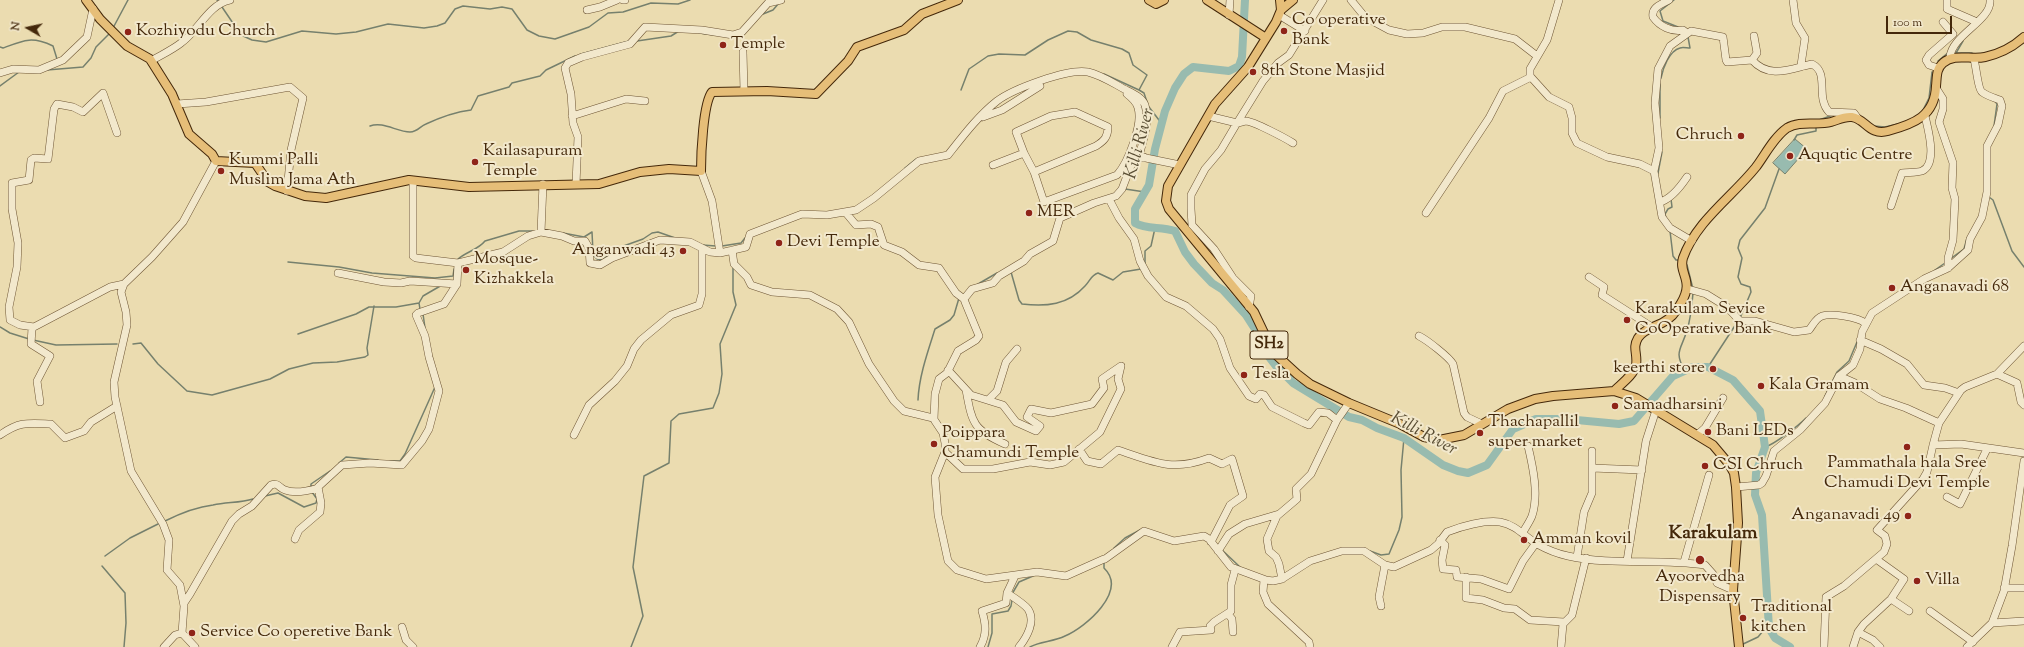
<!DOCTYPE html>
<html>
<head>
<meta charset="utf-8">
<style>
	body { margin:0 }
	#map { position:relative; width:2024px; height:647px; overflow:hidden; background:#ebdcb0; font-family:"Sorts Mill Goudy",serif }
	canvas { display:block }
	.north { position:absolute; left:8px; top:8px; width:40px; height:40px; -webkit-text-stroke:3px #f2e8cc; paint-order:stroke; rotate:279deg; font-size:11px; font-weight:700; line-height:16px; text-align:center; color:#44280a }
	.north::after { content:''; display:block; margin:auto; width:14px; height:18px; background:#44280a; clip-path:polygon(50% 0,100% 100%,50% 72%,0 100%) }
	.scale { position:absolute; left:1886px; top:16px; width:66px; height:18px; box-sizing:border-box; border:2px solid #44280a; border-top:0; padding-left:5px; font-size:12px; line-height:14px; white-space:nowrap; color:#44280a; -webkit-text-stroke:3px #f2e8cc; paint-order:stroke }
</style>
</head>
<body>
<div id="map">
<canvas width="2024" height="647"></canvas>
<div class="north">N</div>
<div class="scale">100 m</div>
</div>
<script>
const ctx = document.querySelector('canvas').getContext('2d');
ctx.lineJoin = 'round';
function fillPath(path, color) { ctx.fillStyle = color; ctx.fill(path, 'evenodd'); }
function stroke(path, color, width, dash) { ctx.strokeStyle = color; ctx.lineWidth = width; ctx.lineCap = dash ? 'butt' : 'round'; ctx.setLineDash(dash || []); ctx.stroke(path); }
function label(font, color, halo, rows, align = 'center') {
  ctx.font = font + ' "Sorts Mill Goudy",serif'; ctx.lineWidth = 4; ctx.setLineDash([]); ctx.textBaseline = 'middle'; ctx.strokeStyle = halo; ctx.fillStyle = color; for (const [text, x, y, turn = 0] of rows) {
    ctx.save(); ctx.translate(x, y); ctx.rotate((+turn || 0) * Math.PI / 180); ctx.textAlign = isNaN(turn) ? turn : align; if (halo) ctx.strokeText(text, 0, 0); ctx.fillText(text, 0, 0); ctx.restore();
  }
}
const water = new Path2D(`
	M1795,139L1807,149L1785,174L1773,163Z`);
const stream = new Path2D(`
	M217,0L218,1
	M1674,0L1660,11L1663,21L1678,27
	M222,7L241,35L252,40L266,42L302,31L336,34L356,32L388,24L424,28L437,26L445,23L455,9L463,6L490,9L502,7L512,9L527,30L539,36L555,39L589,27L608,13L623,12L651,3L678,4L690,0
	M763,14L773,10L779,3
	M113,28L128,0
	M699,33L715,35
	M637,41L671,36L679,31
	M1963,41L1956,53H1972
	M0,47L3,48C24,40 32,36 53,46L57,59
	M581,54L629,41
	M1938,61L1949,52
	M47,70L83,67L91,58L96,47L109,34
	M1104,74L1139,90
	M1661,78C1663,68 1669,51 1680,48C1682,47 1687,48 1690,48L1688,37
	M0,86L19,72
	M961,90L969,69L988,56L999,54L1025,55L1048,40L1068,31L1077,32L1091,40L1122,49L1129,53L1133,65L1147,75L1139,90L1144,93L1147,102
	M1149,107L1162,124
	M1923,110L1929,98L1932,72
	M1660,118V84
	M1819,120L1833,115
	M370,126C383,121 397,132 410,132C418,132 420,126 426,124C441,117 455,112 471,110L478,96L509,87L512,83L540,76L546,70L575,56
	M1874,126L1885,127L1898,124
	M1994,126L1997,104L1995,101
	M1794,140L1797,135L1816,131V126
	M905,168L916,159
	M1658,173L1662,152
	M1125,189L1145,192
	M1989,197L1993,200L2012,251L2024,267
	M1666,218L1665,214L1668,209L1672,207L1671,199
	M1670,231L1673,256L1676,260H1680
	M563,233L584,237L592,232L593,252
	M702,245L716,246
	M722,246L741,243L745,238
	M593,255L597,259L602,260L618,248L643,239L652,233L658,232L678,239
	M1950,259L1964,249L1967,238
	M457,260C465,252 478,250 485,241L519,231H532
	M288,262L339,267L372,273L435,278L453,276L454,269
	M1685,263L1687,265L1693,289
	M1145,264V251L1151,246L1155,228
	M1935,270L1945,263
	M1011,272L1019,300L1022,304C1046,307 1068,305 1085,286C1090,281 1091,275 1098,273L1113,280L1123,272L1141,269
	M978,284L997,273
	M419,303L420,309
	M423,314L425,328
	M1740,318L1751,292L1750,287L1741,284L1738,277L1742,258L1738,248L1740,240L1765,208L1779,169
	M0,327L10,333L29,339
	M298,334L356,314L369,307H396L419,303L423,296L442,285
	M33,340L56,345L117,344
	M133,344L141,343L158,364L187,391L212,395L270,379L289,369L313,363L337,362L365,357L368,355L367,348L374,306
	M1708,367L1738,321
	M1685,371C1673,351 1682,349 1687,330C1691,318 1692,305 1693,293
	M1825,396L1837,372L1849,361L1857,342
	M918,400C919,376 928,351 935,329L950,320L954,315L959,298
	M1765,447C1775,444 1798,426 1806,418
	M390,461H400L405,454L435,387
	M339,463L346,457L378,460
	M311,487V484L330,471
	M265,496L278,493L304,507L316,503L317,499L312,492
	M165,521C181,513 196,507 213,505C227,502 240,503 253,499
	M1114,548L1125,538L1140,530
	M1221,549L1240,567
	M1370,551L1381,555L1389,554L1399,530L1402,517L1401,470L1404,438
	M105,556L130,538L158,524
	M102,566L125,593L126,623L124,647
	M1012,594L1019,582L1033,576
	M1741,645L1758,637L1768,625
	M631,647L643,616L633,567L644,476L669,463L671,421L679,414L713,408L719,393L722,374L720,344L736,305L733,292V267
	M988,647L992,633V614L1008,611L1011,606L1012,600
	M1030,647C1040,641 1053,642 1065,636C1086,627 1128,591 1104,568V562`);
const river = new Path2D(`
	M1245,0L1242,57L1239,66L1229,71L1193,67L1184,74L1175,88L1165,111L1155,149L1149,185L1135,209V223C1147,230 1161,226 1175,231L1185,252L1194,264L1212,283L1223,290L1246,315L1255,329L1256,340L1276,366L1293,383L1349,417L1362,420L1377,428L1404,438L1443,465L1458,471L1468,473L1487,465L1513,429L1536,419H1566L1619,424L1634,421L1673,376L1693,367H1708L1733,380L1760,411L1765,447L1756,473L1755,495L1762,515L1769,628L1775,638L1790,647`);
const minor = new Path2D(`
	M623,0H625
	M1351,0L1365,17L1389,30L1407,34L1423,33L1442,27H1465L1515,39L1537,56
	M1559,0L1547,40L1530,69V76L1549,97L1569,107L1572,118V133L1577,143L1607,157L1640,164L1654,171
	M1669,0C1662,4 1651,7 1653,17C1660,27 1672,32 1683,30L1687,33
	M1793,0L1796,23L1805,38L1801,65L1804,66L1812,64C1830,73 1815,97 1829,112L1854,113L1859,120
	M1947,0V9L1977,22
	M587,10L600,7L617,0
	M1229,15L1230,0
	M1279,15L1305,31
	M743,52L744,91
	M1950,57C1952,35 1992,20 1990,0
	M1752,60C1767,77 1785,71 1804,66
	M151,61C161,55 172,50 181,43C198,31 209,4 230,0
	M1938,68L1929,65L1926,60L1929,55L1953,34L1943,22
	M0,73L13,69L39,70L63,60L87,37L93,9
	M1936,88L1943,99V109L1939,122L1953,163L1952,188L1955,199L1953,240L1948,258V268
	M177,104L206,102L290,87L303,98L291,150L287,191
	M572,116L626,99L645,101
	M1208,116L1237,123L1263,81L1278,63L1289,55L1323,0
	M983,117L1002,110L1040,86
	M117,133L103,93L83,112L73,107L57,104L54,109L48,159L34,158L31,160L29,180L12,183V209L18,243L17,267L9,307L10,320L20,325L34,327L110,287L124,284
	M1024,153L1016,132L1051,116L1075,112L1108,127C1108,137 1104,141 1096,146L1034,172
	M1141,157L1180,165
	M993,165L1024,153L1034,172L1044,202L1117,175C1128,163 1143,124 1138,108C1137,102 1132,98 1127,94
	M701,171L712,201L720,253
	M413,181V256L416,258L458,263
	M576,184L578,137L573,123L571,94L565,68L568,63L582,57L630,44L645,27L702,30L733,35L742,32L768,3L781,0
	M1109,199L1119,218L1134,239L1140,261L1148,276L1166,297L1186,306L1213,329L1220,339L1230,368L1249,396L1256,399L1260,394L1264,395L1272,407L1304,423L1309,425L1319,412L1328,413L1337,420
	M1660,202C1671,199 1681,186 1687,177
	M1891,206L1902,173C1908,172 1916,173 1922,171C1938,164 1928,129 1925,116
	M846,213L856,225L871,224L878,227L884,245L902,252L919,265L939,268L956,293L964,299
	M1426,213L1489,118L1503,91L1531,77
	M541,232L543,184
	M1692,241L1670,228L1662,217L1654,171L1659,148L1655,103L1658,69L1670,46L1691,31L1723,37L1726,60L1727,62L1752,60L1757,53L1754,36
	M732,250L734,264L747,277L751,285L772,292L810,295L837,309L849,322L869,364L894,401L904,411L933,418L943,433L945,443V452L935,477L938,515L948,561L957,570L986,579L1037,572L1066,576L1104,559
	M338,273L384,282L401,283L410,281L457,284
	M1589,277L1604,287L1602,295L1652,327
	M1688,289L1706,294L1727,307L1740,321H1755L1794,332L1809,330C1813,325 1816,318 1822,316C1831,313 1858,317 1865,323
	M1249,307L1251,296L1233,278L1214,249L1192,225L1191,209V195L1205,169L1221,150L1237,123C1240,123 1244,121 1246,121C1255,122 1285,138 1293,143
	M34,327L32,328L31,344L50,356L37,381L40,402
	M1419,336C1427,340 1449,357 1453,364L1464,413L1467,417L1482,424
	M1860,340L1881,349L1907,364L1924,385L1945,388L1959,393
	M1997,374L2024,346
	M1839,376L1855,383L1880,399L1906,408L1939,423
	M966,390C972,423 973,430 1005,444
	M988,400L997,391L1006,362L1017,349
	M934,419L935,394L939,379L947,373L958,351L976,340L979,336L965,302L964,299L972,289L993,283L999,276L1024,261L1030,254L1053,241L1060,218L1094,203L1116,196L1122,189L1132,163L1136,159L1144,157
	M0,435C20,421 28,423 51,424L65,438L84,431L91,422L117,406
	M574,435L589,405L615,381L627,366L634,349L641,340L671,315L699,305L702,294V248
	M1697,435L1705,428L1723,398
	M1933,445L1939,423L1961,390L1965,387L1997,374L2017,383L2021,402L2024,405
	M1079,449L1087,461L1101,464L1118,450C1154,462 1172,472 1209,458L1222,464L1232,459L1243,496L1230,505L1211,542
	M945,452L963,469H993L1030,462L1050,465L1064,462L1100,432L1121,389L1118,379L1121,366L1102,379L1104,388L1092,404L1051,413L1031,409L1027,417L1040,426L1036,431L1016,422L1003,405L971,395L948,370
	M1592,468L1642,470
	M1736,487L1759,485L1762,483L1766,476L1774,451L1800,430L1825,403L1839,376L1853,365L1860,349L1862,332L1872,313L1924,279L1948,268L1968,250L1970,239L1982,217L1987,192V146L1998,125L2002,106L2000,100C1995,98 1987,96 1982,92C1978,89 1976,66 1974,59
	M1947,497L1960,504L1987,449
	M1523,532C1526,527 1530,521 1532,516C1539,495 1533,467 1528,446
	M295,539L299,530L320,512L321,503L318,487L342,465L370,463L402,465L422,441L429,429L439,391L429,357L425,336L416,315L418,313L444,304L457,284L458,263L503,252L528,236L541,232L562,236L574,241H585L589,248L590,263L600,265L612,258L660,240L690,242L710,252L720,253L746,247L750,234L802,214L827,215L856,210L874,198L919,161L948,155C963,136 978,116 997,101C1013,89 1068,68 1088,72C1101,75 1113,83 1124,89C1132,93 1142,97 1145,105C1150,121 1143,141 1139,156
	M1440,540L1445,545L1442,560L1443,569L1456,570L1457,577L1481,579L1509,589L1523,561L1536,543
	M1218,551L1229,534L1245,524L1279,514
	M1577,557L1584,512L1592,493V451
	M1105,559L1144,531L1174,541L1204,536L1209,539L1231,567L1266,580L1273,581L1282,579L1310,561L1342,551H1364L1385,565L1394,567L1431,550L1438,544L1447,532C1462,526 1484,520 1500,522C1516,525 1524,536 1537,544C1546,549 1558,554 1568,556C1613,566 1659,558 1705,565L1713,574L1717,583L1733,590
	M1627,561L1646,441L1656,410
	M1684,562L1709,475
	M1015,576L1007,593C1013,597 1023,603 1028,609C1036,621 1027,637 1019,647
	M1466,577V598L1483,600L1504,608L1515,609L1530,620L1564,622
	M1282,579L1279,564L1276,557L1269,551L1267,539L1277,516L1297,499L1296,489L1311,474L1337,420L1349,403
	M1264,580L1263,592L1268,604L1309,642L1310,647
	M2004,588H2024
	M1891,599L1909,611
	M184,603L190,594L232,521L239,514L252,506L271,485C278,482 279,488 285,490C295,494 308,491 318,488
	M1381,606L1379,597L1385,565
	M1930,611L1973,642
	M1228,614L1232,619L1233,632
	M1992,623L2024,621
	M402,627L406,640L413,647
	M1858,632L1864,624L1891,599L1904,579L1876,559
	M164,647L175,635L182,633
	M195,647L182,633L184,606L180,585L167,570L169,540L163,524L131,471L115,397L114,382L127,325L126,312L121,292L124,284L152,257L183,222L216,161
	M980,647C987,635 986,624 982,611L1006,603L1007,593
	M1172,647L1180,632L1211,630L1210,626L1214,622L1231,611V585L1235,570
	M1561,647L1563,624L1572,615L1586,558
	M1824,647L1826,597L1844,586L1884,552L1887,544L1885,536L1877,530L1923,479L1927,472L1933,445L1961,444L2024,453
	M1853,647L1858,632L1873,640L1880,647
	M1967,647L1992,623L2004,591L2012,546L2024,461`);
const major = new Path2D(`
	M86,0L100,19L127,46L150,59L172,94L189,134L212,154L216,161L255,163L268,182L275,186L305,196L326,198L409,180L469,187L599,184L640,172L669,169L701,171C701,155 703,103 712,92L767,91L816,94L848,61L857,47L904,30L922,14L958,0
	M1149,0L1156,4L1164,0
	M1207,0L1266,38
	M1280,0L1281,10L1276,22L1248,67L1215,104L1168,186L1166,201L1169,209L1254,312L1273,352L1297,374L1310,384L1349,403L1400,424L1424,437L1439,440L1464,435L1508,409L1535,399L1553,396L1614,391L1636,398L1713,445L1729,464L1734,473L1736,487L1738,523L1733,590L1739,647
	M1281,10L1293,0
	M1614,391C1621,384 1634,375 1636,365C1638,354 1632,348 1638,338C1643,330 1654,327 1662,323C1670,319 1677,311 1681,303C1695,280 1678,274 1683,258C1696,221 1732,197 1756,167C1765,155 1774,137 1787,128C1800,120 1817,126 1831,122C1838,120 1844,116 1852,117C1866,119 1869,136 1888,131C1914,124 1935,116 1936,86C1937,77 1936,69 1943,63C1954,53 1971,60 1985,57C1999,54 2013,47 2024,37`);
const markers = [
	[1284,31,4,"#8f2418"],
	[128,32,4,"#8f2418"],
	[723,45,4,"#8f2418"],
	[1253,72,4,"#8f2418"],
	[1741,136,4,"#8f2418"],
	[1790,156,4,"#8f2418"],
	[475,162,4,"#8f2418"],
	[221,171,4,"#8f2418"],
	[1029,213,4,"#8f2418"],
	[779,243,4,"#8f2418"],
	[683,251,4,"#8f2418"],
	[466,270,4,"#8f2418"],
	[1892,288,4,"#8f2418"],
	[1627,320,4,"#8f2418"],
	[1713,369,4,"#8f2418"],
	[1244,375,4,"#8f2418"],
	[1761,386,4,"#8f2418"],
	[1615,406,4,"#8f2418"],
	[1708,432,4,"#8f2418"],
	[1480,433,4,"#8f2418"],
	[934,444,4,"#8f2418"],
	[1907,447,4,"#8f2418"],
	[1705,466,4,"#8f2418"],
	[1908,516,4,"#8f2418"],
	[1524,540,4,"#8f2418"],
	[1700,560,5,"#8f2418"],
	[1917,581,4,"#8f2418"],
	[1743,618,4,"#8f2418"],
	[192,633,4,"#8f2418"]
];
const shields = [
	[1269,345,38]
];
const shieldNames = [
	["SH2",1269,345]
];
const poiNames = [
	["Co operative",1292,21],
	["Bank",1292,41],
	["Kozhiyodu Church",136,32],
	["Temple",731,45],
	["8th Stone Masjid",1261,72],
	["Chruch",1733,136,"right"],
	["Kailasapuram",483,152],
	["Temple",483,172],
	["Aquqtic Centre",1798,156],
	["Kummi Palli",229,161],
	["Muslim Jama Ath",229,181],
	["MER",1037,213],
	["Devi Temple",787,243],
	["Anganwadi 43",675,251,"right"],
	["Mosque-",474,260],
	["Kizhakkela",474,280],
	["Anganavadi 68",1900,288],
	["Karakulam Sevice",1635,310],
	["CoOperative Bank",1635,330],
	["keerthi store",1705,369,"right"],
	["Tesla",1252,375],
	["Kala Gramam",1769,386],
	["Samadharsini",1623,406],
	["Thachapallil",1488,423],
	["super market",1488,443],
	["Bani LEDs",1716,432],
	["Poippara",942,434],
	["Chamundi Temple",942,454],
	["Pammathala hala Sree",1907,464,"center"],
	["Chamudi Devi Temple",1907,484,"center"],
	["CSI Chruch",1713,466],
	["Anganavadi 49",1900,516,"right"],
	["Amman kovil",1532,540],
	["Ayoorvedha",1700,578,"center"],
	["Dispensary",1700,598,"center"],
	["Villa",1925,581],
	["Traditional",1751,608],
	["kitchen",1751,628],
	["Service Co operetive Bank",200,633]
];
const waterNames = [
	["Killi River",1141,144,-75],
	["Killi River",1423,435,28]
];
const quarterNames = [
	["Karakulam",1713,535]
];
fillPath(water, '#98bbaf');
stroke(water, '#76806d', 1);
stroke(stream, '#76806d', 1.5);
stroke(river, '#98bbaf', 8);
stroke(minor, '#6e5534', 8);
stroke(major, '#44280a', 10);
stroke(minor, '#f2e8cc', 7);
stroke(major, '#e6be78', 8);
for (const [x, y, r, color] of markers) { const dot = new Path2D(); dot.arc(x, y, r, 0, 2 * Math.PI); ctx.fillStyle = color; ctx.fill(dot); stroke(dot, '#f2e8cc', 1.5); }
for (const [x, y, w] of shields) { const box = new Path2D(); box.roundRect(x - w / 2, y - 14, w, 28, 3); ctx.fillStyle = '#f2e8cc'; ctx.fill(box); stroke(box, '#44280a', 1); }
label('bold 16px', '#44280a', null, shieldNames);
label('17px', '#44280a', '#f2e8cc', poiNames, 'left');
label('italic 18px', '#594d33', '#f2e8cc', waterNames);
label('bold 19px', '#44280a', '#f2e8cc', quarterNames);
</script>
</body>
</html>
